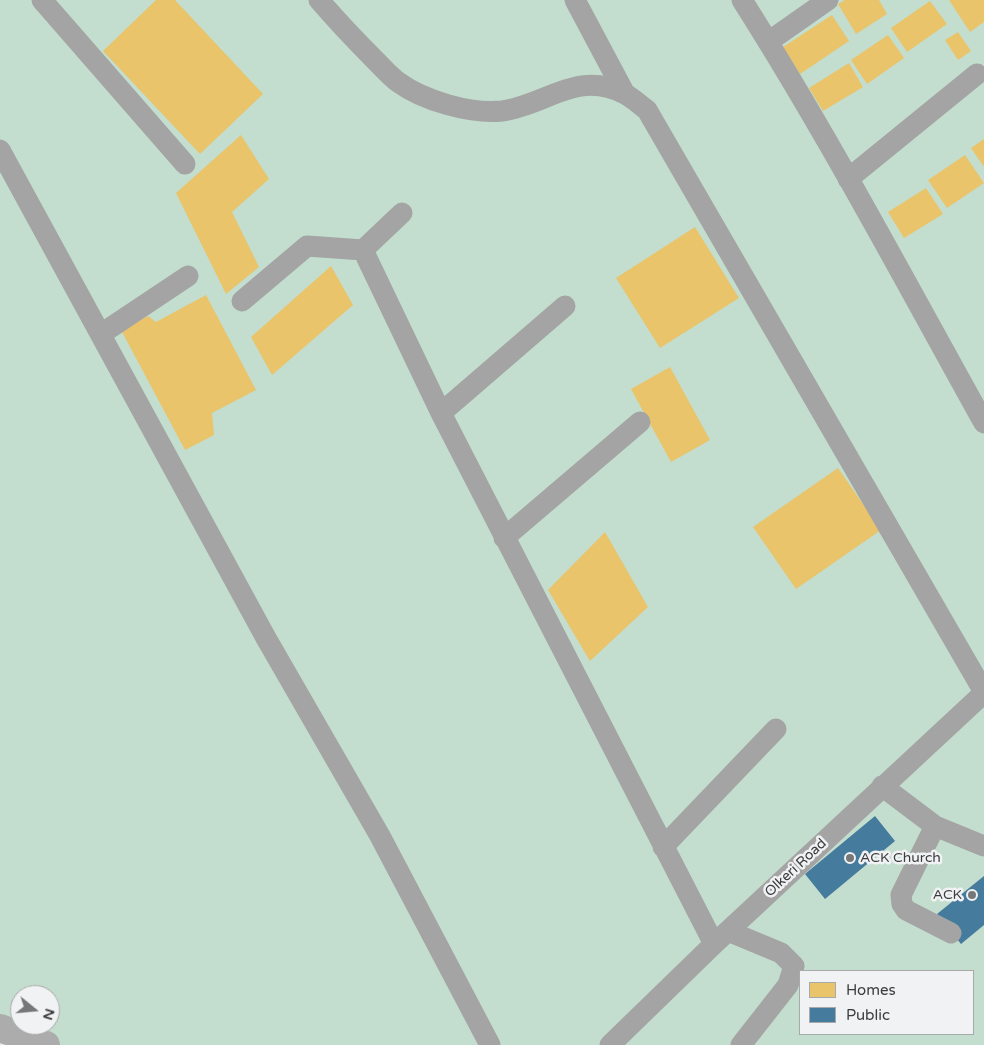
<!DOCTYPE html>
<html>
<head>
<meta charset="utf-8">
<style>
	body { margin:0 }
	#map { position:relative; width:984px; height:1045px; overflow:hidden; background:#e5e5e6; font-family:"Varela Round",sans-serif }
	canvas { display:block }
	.legend { position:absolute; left:799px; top:970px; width:175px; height:65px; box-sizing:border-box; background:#f1f2f4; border:1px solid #a8a9ab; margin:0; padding:6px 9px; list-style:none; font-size:15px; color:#3b3c3d }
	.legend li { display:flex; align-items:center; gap:10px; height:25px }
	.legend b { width:25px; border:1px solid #a8a9ab }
	.north { position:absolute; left:10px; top:985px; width:50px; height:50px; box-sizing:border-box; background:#f1f2f4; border:1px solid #a8a9ab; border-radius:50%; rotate:107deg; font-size:14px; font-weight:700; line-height:20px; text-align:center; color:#3b3c3d }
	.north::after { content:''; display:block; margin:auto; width:18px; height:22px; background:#767778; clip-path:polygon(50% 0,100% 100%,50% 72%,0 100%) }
</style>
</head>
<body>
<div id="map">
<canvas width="984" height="1045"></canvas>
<ul class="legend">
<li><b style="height:14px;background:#e9c46a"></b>Homes</li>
<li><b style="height:14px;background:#457b9d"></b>Public</li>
</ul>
<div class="north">N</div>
</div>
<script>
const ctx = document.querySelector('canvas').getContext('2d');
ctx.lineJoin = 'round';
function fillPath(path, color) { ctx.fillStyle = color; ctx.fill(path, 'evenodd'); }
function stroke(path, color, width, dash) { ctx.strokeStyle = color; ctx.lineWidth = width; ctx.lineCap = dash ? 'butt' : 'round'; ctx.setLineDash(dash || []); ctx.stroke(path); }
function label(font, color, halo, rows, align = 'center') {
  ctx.font = font + ' "Varela Round",sans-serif'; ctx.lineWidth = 5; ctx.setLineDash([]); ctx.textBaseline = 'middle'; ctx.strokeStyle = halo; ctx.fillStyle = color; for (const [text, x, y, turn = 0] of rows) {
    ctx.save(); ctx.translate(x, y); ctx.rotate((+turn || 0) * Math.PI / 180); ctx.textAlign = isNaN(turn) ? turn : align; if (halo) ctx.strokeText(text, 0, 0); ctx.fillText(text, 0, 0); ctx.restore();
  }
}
const green = new Path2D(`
	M0,0H984V1045H52L0,1026ZM800,971H973V1034H800ZM20,995H50V1025H20Z`);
const homes = new Path2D(`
	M156,0H175L263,94L200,154L103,51Z
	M845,0H879L887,14L856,34L838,4Z
	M949,0H984V22L970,32Z
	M930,1L947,24L907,52L891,28Z
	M832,15L849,41L800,74L783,47Z
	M958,32L971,51L958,60L945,40Z
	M888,35L904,58L867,84L851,60Z
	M849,63L863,87L823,111L809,88Z
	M241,135L269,179L232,212L259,267L226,294L176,193Z
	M984,139V167L971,148Z
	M965,155L984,183L947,208L928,180Z
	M926,188L943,214L904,238L888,212Z
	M695,227L739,298L660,348L616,278Z
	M331,266L353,305L272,375L251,337Z
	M206,295L256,390L212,413L214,435L185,450L121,330L148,316L156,322Z
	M670,367L710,440L671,462L631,389Z
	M838,468L881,530L796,589L753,527Z
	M605,532L648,607L590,661L548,590Z`);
const public = new Path2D(`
	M875,816L895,841L825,899L805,874Z
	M984,876V925L961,944L937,914Z`);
const minor = new Path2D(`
	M42,0L185,164
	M319,0C337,21 356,41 376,61C383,68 390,76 398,82C424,101 470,114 502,111C547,105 577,69 625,94C633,98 640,105 647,110L984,692
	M575,0L625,94
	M742,0C829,137 905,281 984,423
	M768,42L828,0
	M0,150L266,638L380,836L490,1045
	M848,179L977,74
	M402,213L363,250L441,413L714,944
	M242,301L307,246L363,250
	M101,334L188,276
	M441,413L565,306
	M504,538L640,422
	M882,786L935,826L984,846
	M935,826L901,895L902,904L906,910L951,933
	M663,847L776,729
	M728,931L781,953L794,966L788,985L741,1045
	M610,1045L714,944L984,693`);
const highway = new Path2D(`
	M0,1028L46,1045`);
const markers = [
	[850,858,5,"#767778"],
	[972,895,5,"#767778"]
];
const poiNames = [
	["ACK Church",860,858],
	["ACK",962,895,"right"]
];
const streetNames = [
	["Olkeri Road",796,868,-43]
];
fillPath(green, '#c3dece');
fillPath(homes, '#e9c46a');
fillPath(public, '#457b9d');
stroke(minor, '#a4a4a4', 21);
stroke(highway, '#acacac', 28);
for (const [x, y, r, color] of markers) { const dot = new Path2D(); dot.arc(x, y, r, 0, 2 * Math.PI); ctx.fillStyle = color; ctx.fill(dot); stroke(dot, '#f1f2f4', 2); }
label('14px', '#3b3c3d', '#f1f2f4', poiNames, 'left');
label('14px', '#3b3c3d', '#f1f2f4', streetNames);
</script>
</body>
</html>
